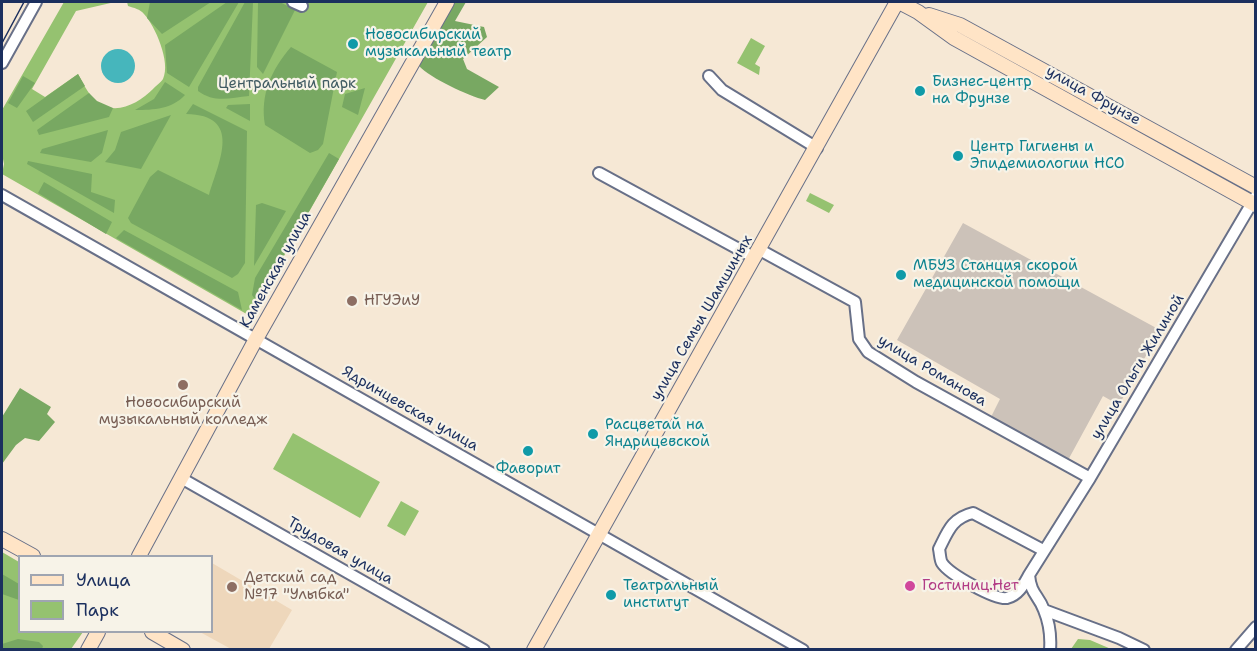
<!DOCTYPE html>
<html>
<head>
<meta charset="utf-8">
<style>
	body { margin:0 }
	#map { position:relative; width:1257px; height:651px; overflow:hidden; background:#f6e8d5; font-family:"Shantell Sans",sans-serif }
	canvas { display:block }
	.frame { position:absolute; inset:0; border:3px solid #1b2f5e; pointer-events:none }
	.legend { position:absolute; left:18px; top:555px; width:195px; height:78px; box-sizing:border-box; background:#f7f3e8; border:2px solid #9fa5b1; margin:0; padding:8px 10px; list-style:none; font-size:18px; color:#1b2f5e }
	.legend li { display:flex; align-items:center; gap:12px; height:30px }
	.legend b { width:30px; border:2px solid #9fa5b1 }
</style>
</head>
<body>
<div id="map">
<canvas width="1257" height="651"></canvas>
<div class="frame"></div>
<ul class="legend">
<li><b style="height:8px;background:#ffe4c6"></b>Улица</li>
<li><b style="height:16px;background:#95c270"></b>Парк</li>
</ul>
</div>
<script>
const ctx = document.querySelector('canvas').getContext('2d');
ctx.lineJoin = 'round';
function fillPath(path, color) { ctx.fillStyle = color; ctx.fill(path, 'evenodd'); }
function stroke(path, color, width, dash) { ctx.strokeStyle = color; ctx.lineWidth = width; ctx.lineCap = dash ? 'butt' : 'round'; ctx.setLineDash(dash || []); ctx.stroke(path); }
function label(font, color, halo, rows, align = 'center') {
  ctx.font = font + ' "Shantell Sans",sans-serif'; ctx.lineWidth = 4.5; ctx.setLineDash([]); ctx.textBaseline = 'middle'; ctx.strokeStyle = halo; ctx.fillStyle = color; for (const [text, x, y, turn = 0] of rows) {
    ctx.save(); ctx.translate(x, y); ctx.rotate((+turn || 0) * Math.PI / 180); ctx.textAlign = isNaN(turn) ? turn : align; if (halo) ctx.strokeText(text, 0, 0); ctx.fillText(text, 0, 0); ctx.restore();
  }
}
const built = new Path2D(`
	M212,563L292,610L269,649H231L200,632H212Z`);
const industrial = new Path2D(`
	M963,223L1160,330L1119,405L1103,396L1067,462L990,419L1000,399L897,340Z`);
const green = new Path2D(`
	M64,2H115L76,11L32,89L45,97L78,74C83,83 88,94 96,101C115,117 139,103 153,89C156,86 161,82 163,79C171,62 155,26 144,14C140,9 134,8 128,6L127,2H250L258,3L263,2H428L250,316L2,174L4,164L2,154V110Z
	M751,38L765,46L755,64L760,67L759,75L737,63Z
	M810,193L834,205L829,213L806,201Z
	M293,433L380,482L360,518L273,469Z
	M401,501L419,511L405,536L387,526Z
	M2,552L19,562L20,632H83L71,649H2Z
	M1078,639L1090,640L1111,649H1071Z`);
const forest = new Path2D(`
	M150,2H211L162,34L147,18Z
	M227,2H239L189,87L167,73L165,45Z
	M245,2H253L249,96C230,98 214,103 198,91V87Z
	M263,2H280L295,10L263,74L257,67L258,3Z
	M454,2H466L455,21L484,27L487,37L463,59L467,69L499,87L485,100C469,96 430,78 419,66Z
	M291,47L337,72L323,144L318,150L310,153L265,125C260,95 271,70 291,47Z
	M78,74L85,86L33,122L26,111Z
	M23,76L35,83L17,108L8,103Z
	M165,82L185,95C172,109 154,110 135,110L154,99Z
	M365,88L358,115L342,107L345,94Z
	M89,93L97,101L113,108L109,117L39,135L37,130Z
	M193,104L247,131L245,263L238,274L232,278L131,223L128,218L150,177L158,170L209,195C219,161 243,115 186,114Z
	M250,104V121L226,108L228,105Z
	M171,115L141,169L105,162L115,150L121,132Z
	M108,130L102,153L91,162L40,153L42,149Z
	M329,153L339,159L257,302L252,295L255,278Z
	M28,161L92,174L91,192L115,200L114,213L27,164Z
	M44,182L112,222L106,234L38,193Z
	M262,203L286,211L254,266L256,205Z
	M124,230L238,292L242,310L116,238Z
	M20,388L51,407L47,414L55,422L39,441L25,438L16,445L2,464V417Z
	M2,574L19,584V600L2,594Z
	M18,639L39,642L43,646L42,649H2V644Z`);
const water = new Path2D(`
	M101 66a17 17 0 1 1 34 0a17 17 0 1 1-34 0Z`);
const street = new Path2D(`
	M293,2L302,6
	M2,63L36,2
	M709,76L722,90L817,148
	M599,173L755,258
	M2,195L803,650
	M760,250L855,302L859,339L868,352L916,382L1090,478
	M181,478L484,650
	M1029,575C1024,584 1019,595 1007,598C995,600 949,574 942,563C940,560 940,553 939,549C948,531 952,518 973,513L1043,550
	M1044,610L1119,638L1144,650
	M1050,650C1051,637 1049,622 1044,610C1038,594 1031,595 1029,575L1090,478L1256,196
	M1236,650L1256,627`);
const secondary = new Path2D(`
	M899,2L918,12L954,38L1256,205
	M929,15L960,25L1256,187
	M2,539L33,556
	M139,556L256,339L447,2
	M152,632L183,650
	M88,650L98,632
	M534,650L897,2`);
const tram = new Path2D(`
	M2,43L24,2`);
const markers = [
	[353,44,6,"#0f9aa8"],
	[920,91,6,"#0f9aa8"],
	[958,156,6,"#0f9aa8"],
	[901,275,6,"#0f9aa8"],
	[352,301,6,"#8d6e63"],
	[183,385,6,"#8d6e63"],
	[593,434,6,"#0f9aa8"],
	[528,451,6,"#0f9aa8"],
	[910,586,6,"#d1479c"],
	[232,587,6,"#8d6e63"],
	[611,595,6,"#0f9aa8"]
];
const cultureNames = [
	["Новосибирский",365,35],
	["музыкальный театр",365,52],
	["Бизнес-центр",932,82],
	["на Фрунзе",932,99],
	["Центр Гигиены и",970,147],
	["Эпидемиологии НСО",970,164],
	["МБУЗ Станция скорой",913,266],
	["медицинской помощи",913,283],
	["Расцветай на",605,425],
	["Яндрицевской",605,442],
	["Фаворит",528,469,"center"],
	["Театральный",623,586],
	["институт",623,603]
];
const parkNames = [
	["Центральный парк",287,84]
];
const streetNames = [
	["улица Фрунзе",1093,96,29],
	["Каменская улица",276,270,-61],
	["улица Семьи Шамшиных",702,318,-60],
	["улица Ольги Жилиной",1138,367,-59],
	["улица Романова",932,371,31],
	["Ядринцевская улица",410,409,30],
	["Трудовая улица",340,551,30]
];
const educationNames = [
	["НГУЭиУ",364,301],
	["Новосибирский",183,403,"center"],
	["музыкальный колледж",183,420,"center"],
	["Детский сад",244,578],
	["№17 \"Улыбка\"",244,595]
];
const hotelNames = [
	["Гостиниц.Нет",922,586]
];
fillPath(built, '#eed7bb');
fillPath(industrial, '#ccc2b9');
fillPath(green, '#95c270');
fillPath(forest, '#78a862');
fillPath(water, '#46b6bc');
stroke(street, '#687088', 14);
stroke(secondary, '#687088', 16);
stroke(street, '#fff', 10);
stroke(secondary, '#ffe4c6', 14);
stroke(tram, '#1b2f5e', 1.5);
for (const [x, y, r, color] of markers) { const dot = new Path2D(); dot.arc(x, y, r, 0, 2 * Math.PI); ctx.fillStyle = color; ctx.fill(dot); stroke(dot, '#f7f3e8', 2); }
label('15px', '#0d838f', '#f7f3e8', cultureNames, 'left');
label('15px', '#405b63', '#f7f3e8', parkNames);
label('15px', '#1b2f5e', '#f7f3e8', streetNames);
label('15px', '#785e54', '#f7f3e8', educationNames, 'left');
label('15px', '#b23c85', '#f7f3e8', hotelNames, 'left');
</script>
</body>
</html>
